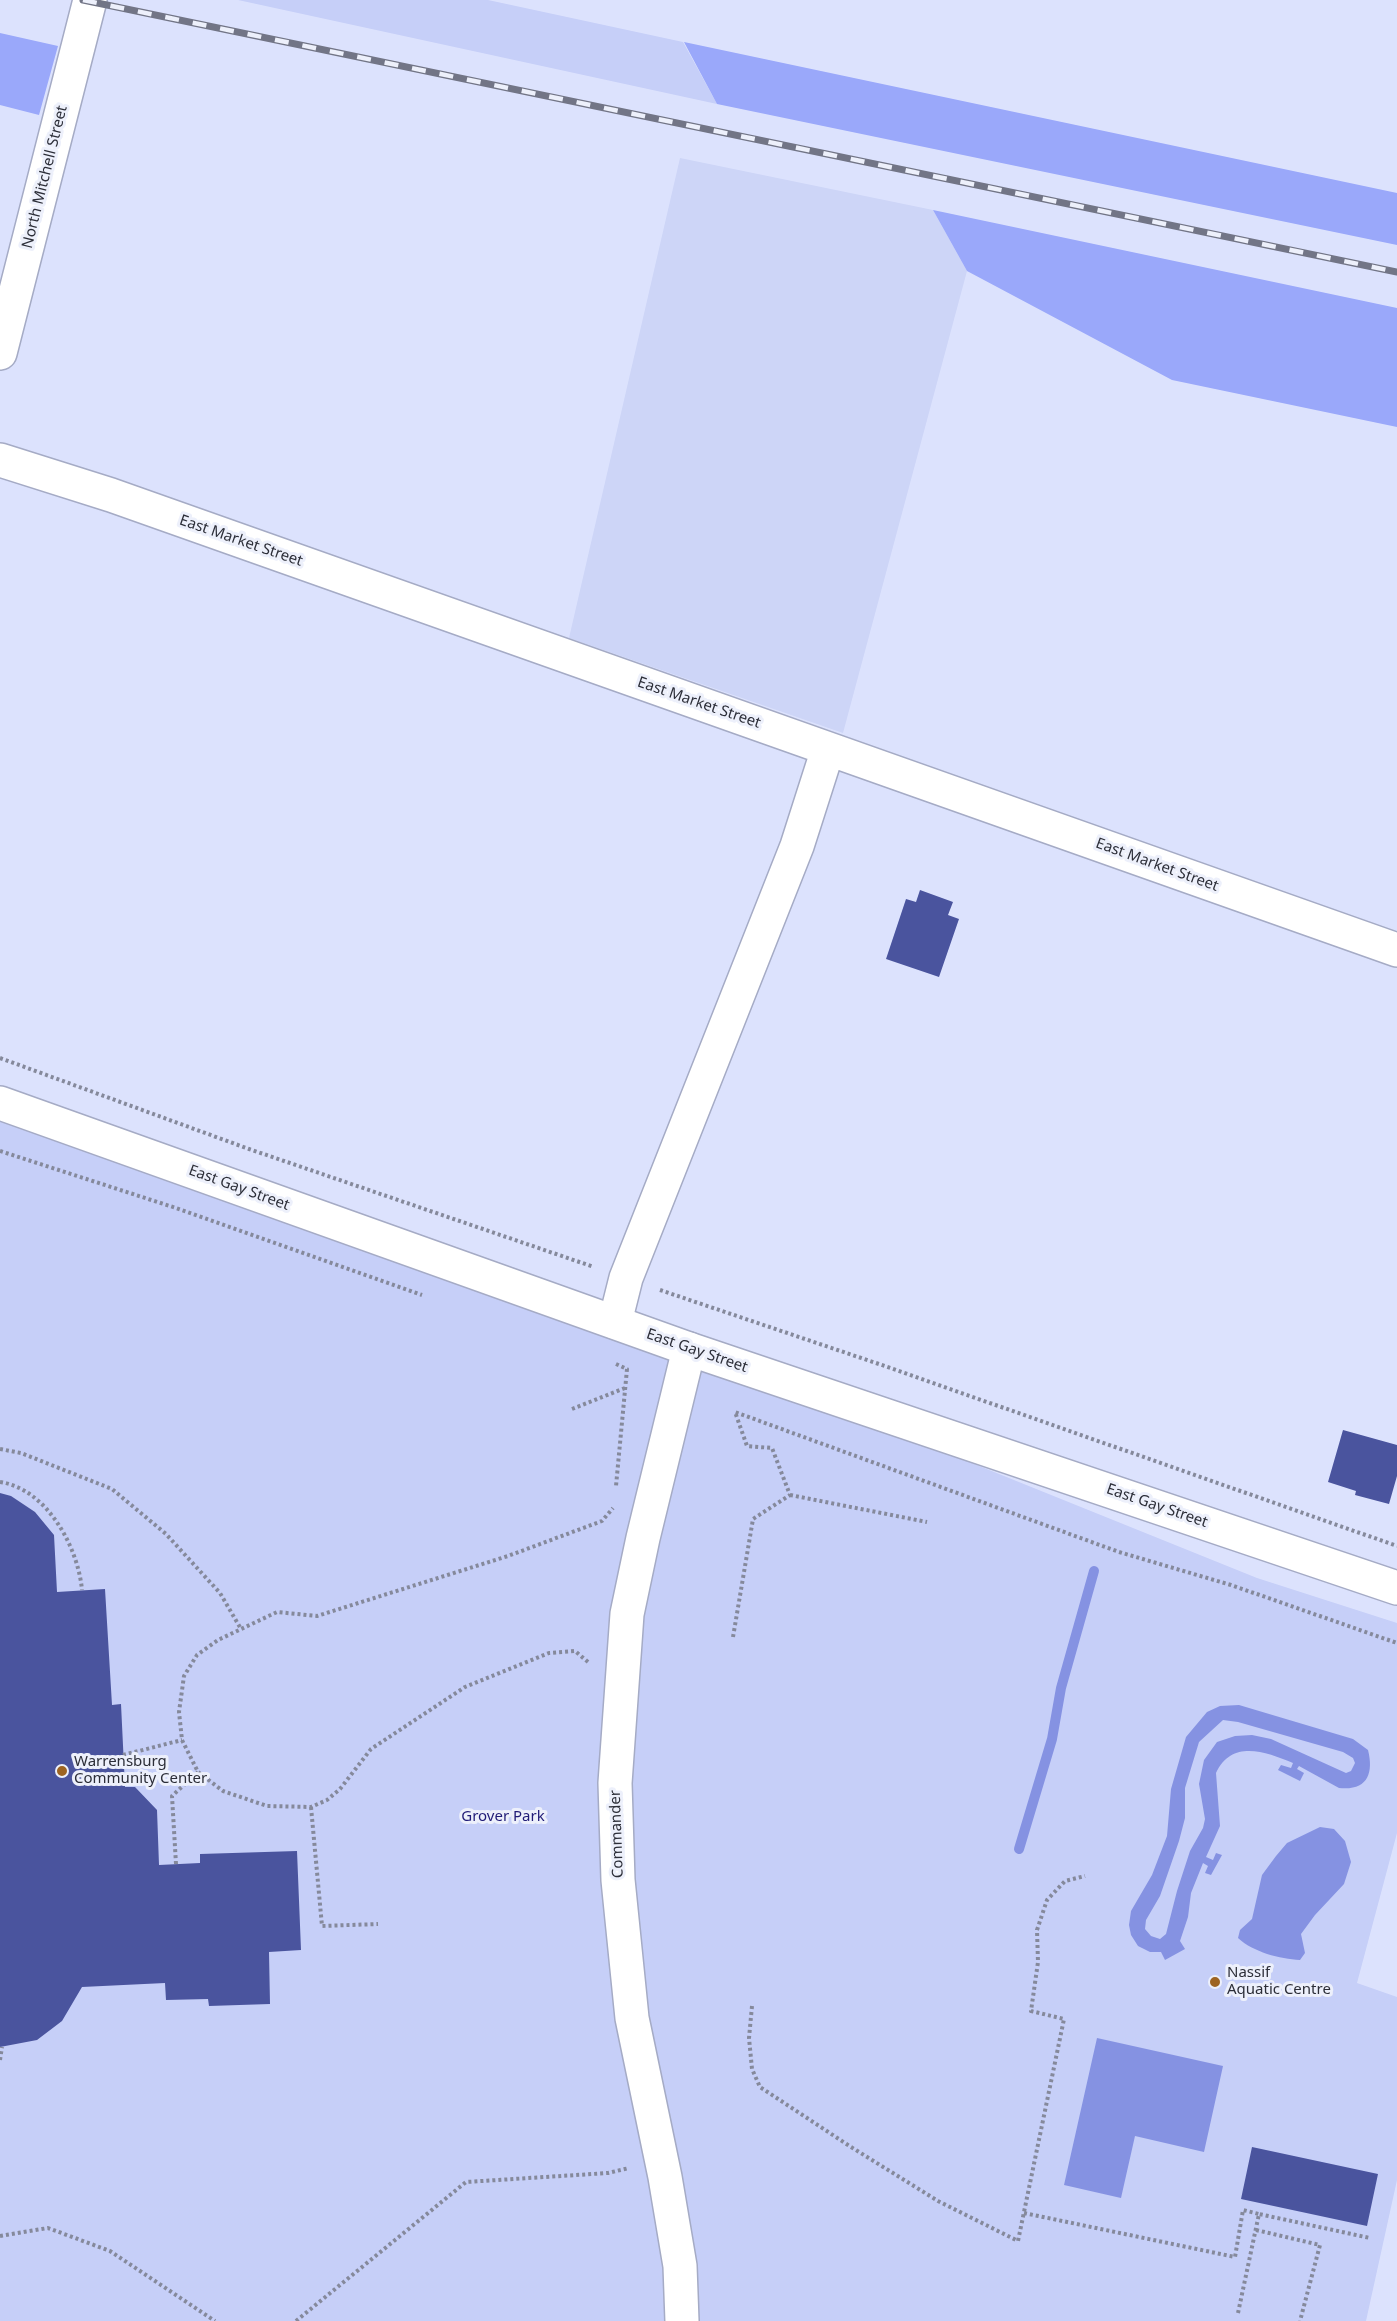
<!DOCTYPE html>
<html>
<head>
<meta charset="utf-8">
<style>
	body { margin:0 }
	canvas { display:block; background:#dce2fd }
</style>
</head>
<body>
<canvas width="1397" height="2321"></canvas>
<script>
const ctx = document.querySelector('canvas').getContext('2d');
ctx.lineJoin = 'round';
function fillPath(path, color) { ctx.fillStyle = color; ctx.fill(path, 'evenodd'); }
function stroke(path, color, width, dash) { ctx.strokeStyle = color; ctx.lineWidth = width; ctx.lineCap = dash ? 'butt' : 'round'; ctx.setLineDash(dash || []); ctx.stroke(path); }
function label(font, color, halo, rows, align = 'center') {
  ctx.font = font + ' "Noto Sans",sans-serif'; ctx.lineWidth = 6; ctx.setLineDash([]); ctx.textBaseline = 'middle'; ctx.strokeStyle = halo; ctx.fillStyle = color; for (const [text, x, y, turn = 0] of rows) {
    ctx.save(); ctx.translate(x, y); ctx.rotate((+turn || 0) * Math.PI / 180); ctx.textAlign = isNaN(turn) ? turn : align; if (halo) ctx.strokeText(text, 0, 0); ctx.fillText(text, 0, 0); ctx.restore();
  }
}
const built = new Path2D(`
	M680,158L933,210L967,271L843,733L569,638Z`);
const green = new Path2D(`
	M238,0H488L683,42L717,104Z
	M0,1103L689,1349L1257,1578L1397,1623V1833L1357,1983L1397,1997V2180L1366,2321H0Z`);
const forest = new Path2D(`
	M0,33L58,46L39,115L0,105Z
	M684,42L1397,193V245L717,104Z
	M933,210L1397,308V427L1172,380L967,271Z`);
const water = new Path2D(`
	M1239,1705L1353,1739L1368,1750C1374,1774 1367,1791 1339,1788L1299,1766L1297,1769L1304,1773L1300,1781L1278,1770L1281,1765L1291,1768L1293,1763C1266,1752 1232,1739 1216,1773L1220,1826L1206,1857L1213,1860L1216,1853L1222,1855L1211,1875L1205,1873L1208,1866L1203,1863L1191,1893L1188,1917L1180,1941L1185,1949L1165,1960L1161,1952H1150L1138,1946L1131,1935L1129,1925L1131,1911L1152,1875L1167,1836L1171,1789L1186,1737L1207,1712L1220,1706ZM1223,1720L1238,1722L1343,1752L1353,1758L1355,1763L1351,1771L1346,1773L1271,1739L1252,1735L1235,1736L1217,1742L1204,1760L1199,1784L1205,1819L1203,1828L1190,1851L1177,1891L1166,1934L1160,1939L1151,1936L1145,1929L1146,1920L1160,1896L1179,1841L1185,1818V1788L1199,1742Z
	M1320,1827L1334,1829L1345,1841L1351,1862L1344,1884L1315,1915L1301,1934L1305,1953L1300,1960C1280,1959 1253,1952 1238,1938L1240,1930L1252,1919L1262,1875L1276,1856L1287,1843Z
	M1097,2038L1223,2066L1204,2152L1135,2136L1121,2198L1064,2185Z`);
const stream = new Path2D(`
	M1019,1849L1052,1739L1061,1688L1094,1571`);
const building = new Path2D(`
	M920,890L953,902L948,915L959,919L939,977L886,959L906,899L916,902Z
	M1343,1430L1397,1445V1476L1389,1504L1355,1495L1356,1491L1328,1482Z
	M0,1493L11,1496L35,1512L54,1535L57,1592L105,1589L112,1705L121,1704L125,1787H135L157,1810L159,1865L200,1863V1854L297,1851L301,1950L269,1952L270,2004L209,2006L208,1999L166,2000L165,1983L82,1987L62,2021L37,2040L0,2047Z
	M1252,2147L1378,2174L1367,2226L1241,2199Z`);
const path = new Path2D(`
	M0,1058L249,1149L594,1267
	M0,1151L176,1208L422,1295
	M660,1290L876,1363L1397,1546
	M616,1364L627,1369L616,1486
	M572,1409L625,1388
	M0,1449L21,1453L112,1489L166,1534L220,1593L241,1629
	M0,1482C47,1489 78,1547 82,1590
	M790,1495L927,1522
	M733,1637L753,1519L790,1495L772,1448L747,1446L735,1412L1119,1552L1231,1585L1397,1643
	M588,1662L575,1651L549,1653L465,1687L371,1749L340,1789L327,1800L311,1807L267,1806L223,1791L198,1772L182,1740L179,1712L184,1676L197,1655L218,1640L277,1612L317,1616L508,1556L602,1521L613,1508
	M123,1755L182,1740
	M311,1807L322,1926L378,1924
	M176,1864L172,1796L198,1772
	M752,2006L749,2038L752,2069L760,2087L851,2147L938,2201L1018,2241L1064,2019L1031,2011L1038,1962L1037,1930L1047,1900L1065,1881L1085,1876
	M0,2060L2,2047
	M1024,2213L1235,2257L1243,2210L1259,2214
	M1256,2230L1320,2245L1300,2321
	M0,2236L48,2228L110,2251L215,2321
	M1238,2313L1259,2214L1370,2238
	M296,2321L466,2182L608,2173L629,2168`);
const minor = new Path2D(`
	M0,353L90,0
	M0,460L111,495L1397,950
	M615,1322L626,1278L797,846L828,749
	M682,2321L680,2266L665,2177L632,2018L618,1880L615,1783L627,1614L643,1538L689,1349`);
const major = new Path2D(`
	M0,1103L689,1349L1397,1588`);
const rail = new Path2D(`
	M83,0L1397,272`);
const markers = [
	[62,1771,6,"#9d6422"],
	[1215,1982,6,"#9d6422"]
];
const streetNames = [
	["North Mitchell Street",45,177,-76],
	["East Market Street",241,541,19],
	["East Market Street",699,703,19],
	["East Market Street",1157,865,20],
	["East Gay Street",239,1188,20],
	["East Gay Street",697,1351,19],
	["East Gay Street",1157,1506,19],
	["Commander",617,1834,-92]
];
const poiNames = [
	["Warrensburg",74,1762],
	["Community Center",74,1779],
	["Nassif",1227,1973],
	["Aquatic Centre",1227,1990]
];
const parkNames = [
	["Grover Park",503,1817]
];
fillPath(built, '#cdd5f7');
fillPath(green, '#c6cff8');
fillPath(forest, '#9aa8fa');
fillPath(water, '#8592e2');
stroke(stream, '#8592e2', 10);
fillPath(building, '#4a549e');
stroke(minor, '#a5abc5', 36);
stroke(major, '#a5abc5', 36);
stroke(path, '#85899b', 4, [3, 3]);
stroke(minor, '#fff', 33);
stroke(major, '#fff', 33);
stroke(rail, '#727586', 7);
stroke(rail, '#edf0fb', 4.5, [14]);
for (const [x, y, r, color] of markers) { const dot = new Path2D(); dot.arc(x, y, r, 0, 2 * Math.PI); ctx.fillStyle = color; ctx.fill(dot); stroke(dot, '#edf0fb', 2); }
label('15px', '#2c2e38', '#edf0fb', streetNames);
label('15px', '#2c2e38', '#edf0fb', poiNames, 'left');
label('15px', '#201b77', '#edf0fb', parkNames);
</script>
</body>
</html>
